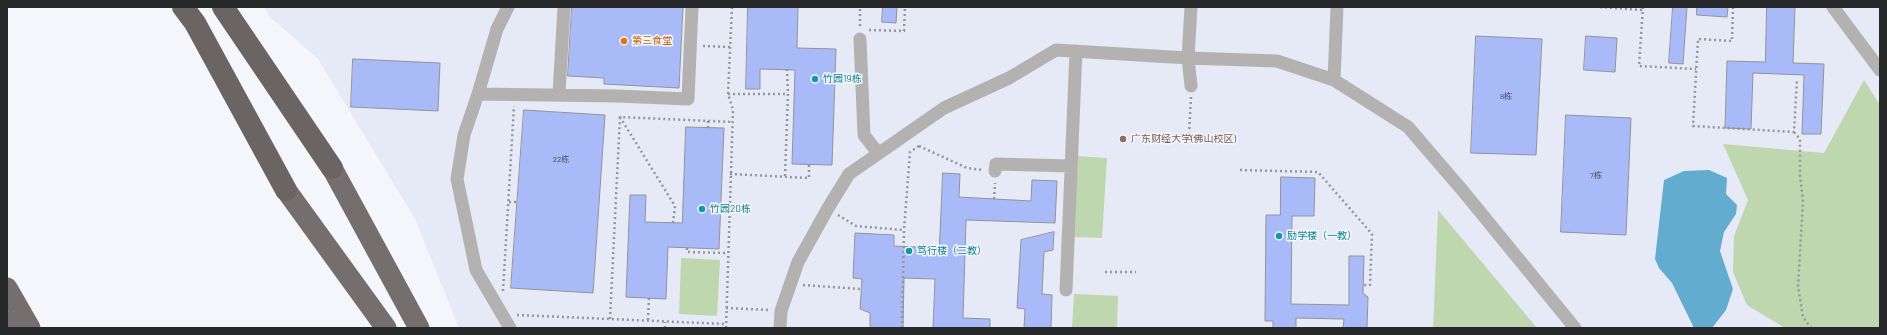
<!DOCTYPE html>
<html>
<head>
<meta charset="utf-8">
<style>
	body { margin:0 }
	#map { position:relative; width:1887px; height:335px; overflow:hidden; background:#f4f6fb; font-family:Barlow,sans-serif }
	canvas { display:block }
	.frame { position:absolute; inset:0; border:8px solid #27282a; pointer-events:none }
</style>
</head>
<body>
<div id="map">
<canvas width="1887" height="335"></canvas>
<div class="frame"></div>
</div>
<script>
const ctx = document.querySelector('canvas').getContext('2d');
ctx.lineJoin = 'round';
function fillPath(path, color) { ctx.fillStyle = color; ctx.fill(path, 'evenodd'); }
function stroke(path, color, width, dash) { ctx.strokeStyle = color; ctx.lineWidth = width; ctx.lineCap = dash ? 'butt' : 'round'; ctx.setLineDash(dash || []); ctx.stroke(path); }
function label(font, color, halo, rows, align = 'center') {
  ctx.font = font + ' Barlow,"Noto Sans SC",sans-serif'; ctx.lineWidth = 3; ctx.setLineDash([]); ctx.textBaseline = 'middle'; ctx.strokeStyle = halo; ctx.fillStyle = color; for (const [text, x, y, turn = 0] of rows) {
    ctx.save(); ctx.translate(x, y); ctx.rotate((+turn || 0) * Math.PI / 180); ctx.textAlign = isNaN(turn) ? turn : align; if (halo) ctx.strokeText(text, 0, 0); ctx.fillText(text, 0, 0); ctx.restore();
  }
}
const built = new Path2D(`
	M264,7H1880V328H459L415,219L318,59L270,17Z`);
const green = new Path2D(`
	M1864,80L1880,105V328H1785L1747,305L1733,272L1734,236L1748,200L1723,144L1824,153Z
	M1077,156L1107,158L1102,238L1073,237Z
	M1438,210L1537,328H1433Z
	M681,258L720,260L717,316L679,314Z
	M1074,294L1118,296L1117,328H1072Z`);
const water = new Path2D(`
	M1709,170L1727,178L1726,194L1737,205L1736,214L1724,232L1720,251L1733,289L1726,310L1712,328H1694L1672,283L1659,268L1655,259L1664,180L1684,171Z`);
const building = new Path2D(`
	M572,7H683L679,88L604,84V78L568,76Z
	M748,7H798L797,48L836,49L832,165L792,164L795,70L760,69V89H746Z
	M883,7H897L896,23L882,22Z
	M1673,7H1687L1683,64L1669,63Z
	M1697,7H1728L1727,17L1697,15Z
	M1767,7H1795L1793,63L1824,64L1821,134H1802L1804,75L1753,73L1751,129L1725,128L1727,61L1765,62Z
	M1476,36L1542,39L1536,155L1471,153Z
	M1586,36L1617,38L1615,72L1584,70Z
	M353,59L440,63L438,111L351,107Z
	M524,110L605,115L593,293L511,288Z
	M1566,115L1631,118L1626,235L1561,232Z
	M686,127L724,128L719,249L668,247L666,299L626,297L630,195H646L645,222L682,223Z
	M943,173L960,174L959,197L1031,201L1032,180L1057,181L1055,223L966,220L963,318L990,319V328H933L935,279L904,278L903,328H870V313L860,309L862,279L853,278L855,233L894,235V246L939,248Z
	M1281,177L1315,178L1314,216H1292L1291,304L1349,305V256H1364L1363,293L1368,297L1367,328H1343L1344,319L1296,318V328H1273V321H1265L1266,215H1280Z
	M1054,232L1053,250L1044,252L1042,294L1052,295L1051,328H1024L1025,309L1017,308L1021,240Z`);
const path = new Path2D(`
	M1600,7L1642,10
	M1643,7L1639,66L1696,69
	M1733,7L1732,41L1698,39L1693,126L1794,132L1797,79
	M860,26V7
	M869,30L904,31L905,7
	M703,46L730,47
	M787,69L788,94
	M728,94H788L785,176
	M708,121V128
	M1794,132L1800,139V175L1803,202L1798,286L1803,317L1811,328
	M1189,134L1191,97
	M919,146L967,168L983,170
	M1240,170L1318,172L1372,234L1370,285H1363
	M730,174L809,178V165
	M994,199L995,183
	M509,202H517
	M838,215L856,226L904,230
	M673,223L675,206L620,117L733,122
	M687,248V252L728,253
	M1105,272H1136
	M803,285L861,289
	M503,291L514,106
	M726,308L770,310
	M517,315L726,324
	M610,319L620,117
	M648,320L649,298
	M665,328V322
	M726,328L733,110L728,94L732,7
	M902,328L904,230L910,152L919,146`);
const minor = new Path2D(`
	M508,7L497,29L478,94L464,135L457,179L476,270L510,328
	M1191,7L1188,58L1191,86
	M1833,7L1880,70
	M860,39L864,135L878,153
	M1334,80L1337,7
	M478,94L617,96L688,99L692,7
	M559,94L564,7
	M995,171L996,164L1071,166
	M1066,290L1076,51
	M780,328L781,311L798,262L828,208L849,174L944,108L1009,78L1056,50L1188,58L1277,61L1334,80L1408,127L1463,191L1575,328`);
const trunk = new Path2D(`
	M332,168L419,328
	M286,190L386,328
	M7,288L30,328
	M7,322L10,328`);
const motorway = new Path2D(`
	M183,7L195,23L286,190
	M223,7L332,168`);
const markers = [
	[624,41,4,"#e8710a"],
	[815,79,4,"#0f9aa8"],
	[1123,139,4,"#8d6e63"],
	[702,209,4,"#0f9aa8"],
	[1279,236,4,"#0f9aa8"],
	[909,251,4,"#0f9aa8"]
];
const numberNames = [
	["8栋",1506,96],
	["22栋",561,159],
	["7栋",1596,175]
];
const foodNames = [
	["第三食堂",632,41]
];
const cultureNames = [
	["竹园19栋",823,79],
	["竹园20栋",710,209],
	["励学楼（一教）",1287,236],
	["笃行楼（二教）",917,251]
];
const educationNames = [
	["广东财经大学(佛山校区)",1131,139]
];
fillPath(built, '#e6eaf6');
fillPath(green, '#bfd7af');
fillPath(water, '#61accf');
fillPath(building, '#a9baf8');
stroke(building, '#939499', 1);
stroke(path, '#949699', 2.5, [2, 3]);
stroke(minor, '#b4b2b1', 13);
stroke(trunk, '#746f6e', 21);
stroke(motorway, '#6a6563', 22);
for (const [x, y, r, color] of markers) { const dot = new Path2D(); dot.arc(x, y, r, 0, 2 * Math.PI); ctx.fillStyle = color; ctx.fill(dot); stroke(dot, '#f4f6fb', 1.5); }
label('8px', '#484c5e', null, numberNames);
label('10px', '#c56008', '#f4f6fb', foodNames, 'left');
label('10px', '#0d838f', '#f4f6fb', cultureNames, 'left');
label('10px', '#785e54', '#f4f6fb', educationNames, 'left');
</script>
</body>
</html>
